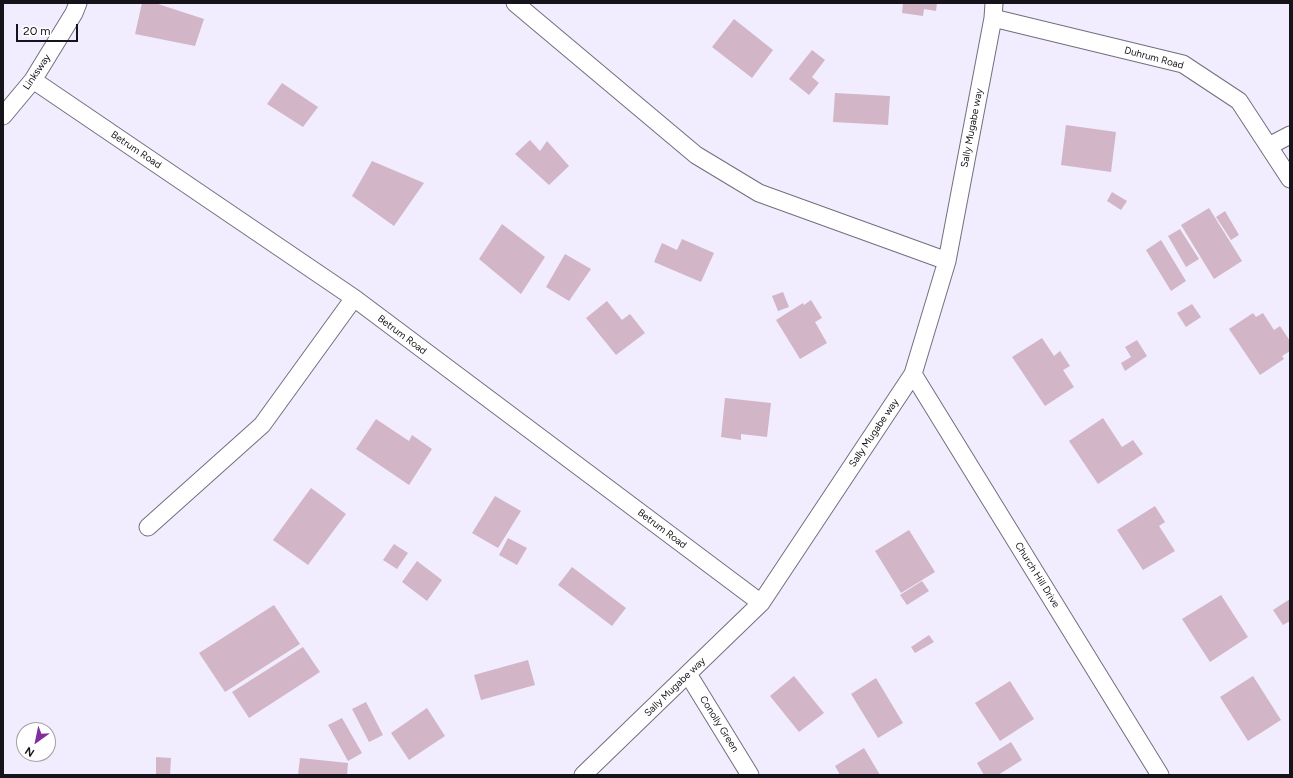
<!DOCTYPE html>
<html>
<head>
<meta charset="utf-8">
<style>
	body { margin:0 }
	#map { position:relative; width:1293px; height:778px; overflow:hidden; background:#f1edfe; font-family:Figtree,sans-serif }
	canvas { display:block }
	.frame { position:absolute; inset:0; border:4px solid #16141a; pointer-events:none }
	.north { position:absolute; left:16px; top:722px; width:40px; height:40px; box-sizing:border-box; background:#fff; border:1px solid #a2a1a3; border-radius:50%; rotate:213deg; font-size:11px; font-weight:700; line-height:16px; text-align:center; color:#16141a }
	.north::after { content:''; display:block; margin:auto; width:14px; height:18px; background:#802e9e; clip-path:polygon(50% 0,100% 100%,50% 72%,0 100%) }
	.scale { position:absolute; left:16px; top:24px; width:62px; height:18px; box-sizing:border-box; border:2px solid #16141a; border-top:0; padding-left:5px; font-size:12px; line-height:14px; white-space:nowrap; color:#16141a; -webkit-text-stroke:3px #fff; paint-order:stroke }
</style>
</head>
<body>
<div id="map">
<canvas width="1293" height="778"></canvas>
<div class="frame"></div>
<div class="north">N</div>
<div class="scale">20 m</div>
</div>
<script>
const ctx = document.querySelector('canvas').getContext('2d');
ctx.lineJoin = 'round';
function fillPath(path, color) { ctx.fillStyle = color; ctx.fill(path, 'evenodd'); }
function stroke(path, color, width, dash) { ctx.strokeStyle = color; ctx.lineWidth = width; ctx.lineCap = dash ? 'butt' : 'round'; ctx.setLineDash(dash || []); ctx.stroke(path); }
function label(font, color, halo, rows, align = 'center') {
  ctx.font = font + ' Figtree,sans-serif'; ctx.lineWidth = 3.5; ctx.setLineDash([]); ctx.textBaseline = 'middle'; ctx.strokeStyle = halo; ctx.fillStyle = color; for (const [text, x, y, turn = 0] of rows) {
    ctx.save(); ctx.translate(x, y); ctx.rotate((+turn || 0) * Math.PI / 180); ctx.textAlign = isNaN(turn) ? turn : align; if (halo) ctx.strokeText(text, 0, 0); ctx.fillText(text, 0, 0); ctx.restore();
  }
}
const building = new Path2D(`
	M142,3H155L204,19L195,46L135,34Z
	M903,3H937L936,11L924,9L923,16L902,13Z
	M734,19L773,50L752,78L712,47Z
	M812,50L825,60L812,77L819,83L809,95L789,79Z
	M282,83L318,107L303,127L267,104Z
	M835,93L890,96L888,125L833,122Z
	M1066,125L1116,132L1111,172L1061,165Z
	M530,140L540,151L547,141L569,166L549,185L515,154Z
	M372,161L424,183L394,226L352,196Z
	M1112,192L1127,201L1121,210L1107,201Z
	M1209,208L1242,261L1214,279L1181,225Z
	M1225,211L1239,235L1231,240L1216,217Z
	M502,224L545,257L521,294L479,259Z
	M1180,229L1199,259L1186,267L1168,236Z
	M682,239L714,253L701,282L654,262L662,243L677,250Z
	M1161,240L1186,281L1171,291L1146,250Z
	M565,254L591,269L569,301L546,287Z
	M783,292L789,307L778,311L772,296Z
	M811,300L822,318L815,322L827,343L800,359L776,320L803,303L804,305Z
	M607,301L622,320L630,314L645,333L616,355L586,318Z
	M1192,304L1201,317L1186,327L1177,313Z
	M1253,313L1256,317L1263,313L1274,330L1280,326L1290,341V351L1282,356L1284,359L1260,375L1229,329Z
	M1042,338L1054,356L1060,351L1070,366L1063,370L1074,387L1045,406L1012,357Z
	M1137,340L1147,356L1125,371L1121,363L1131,357L1125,347Z
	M725,398L771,403L767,437L741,434V440L721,437Z
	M1103,418L1122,447L1133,440L1143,454L1098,484L1069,441Z
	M376,419L409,441L412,435L432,449L409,485L356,449Z
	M311,488L346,514L308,565L273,540Z
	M495,496L521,511L498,548L472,533Z
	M1155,506L1165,522L1159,526L1175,551L1143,570L1117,530Z
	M909,530L935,572L901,593L875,551Z
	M508,538L527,548L517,565L499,555Z
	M394,544L408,553L397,569L383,560Z
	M417,561L442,580L427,601L402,582Z
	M572,567L626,608L612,626L558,585Z
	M922,581L929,591L907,605L900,595Z
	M1221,595L1248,637L1210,662L1182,619Z
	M1290,599V621L1283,625L1273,610Z
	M274,605L300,644L225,692L199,653Z
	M929,635L934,642L915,653L911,647Z
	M303,647L320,672L249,718L232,692Z
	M528,660L535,685L481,700L474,675Z
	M794,676L824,713L799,732L770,696Z
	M1253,676L1281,720L1248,741L1220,697Z
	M876,678L903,723L878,738L851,694Z
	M1010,681L1034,719L1000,741L975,703Z
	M366,702L383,735L369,742L352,709Z
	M427,708L445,736L409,760L391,733Z
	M342,718L362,753L348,761L328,725Z
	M1011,742L1022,760L998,775H984L977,763Z
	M864,748L880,775H840L835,766Z
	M156,757L171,758L170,775H156Z
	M300,758L348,763L347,775H298Z`);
const minor = new Path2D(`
	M515,3L696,155L759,193L947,261
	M993,18L1183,64L1239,101L1290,179
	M33,80L354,298L761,603
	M3,116L33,80L74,13L78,3
	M1269,146L1290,135
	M913,374L1160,775
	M148,527L262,425L354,298
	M688,674L750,775
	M583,775L761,603L913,374L947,261L993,18L994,3`);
const streetNames = [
	["Duhrum Road",1154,58,15],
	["Linksway",37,72,-56],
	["Sally Mugabe way",972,128,-79],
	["Betrum Road",136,150,34],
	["Betrum Road",402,335,37],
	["Sally Mugabe way",874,433,-56],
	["Betrum Road",662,529,37],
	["Church Hill Drive",1037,575,58],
	["Sally Mugabe way",675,687,-44],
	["Conolly Green",719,724,58]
];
fillPath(building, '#d2b5c6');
stroke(minor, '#726f7d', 19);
stroke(minor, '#fff', 17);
label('10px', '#16141a', '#fff', streetNames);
</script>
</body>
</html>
